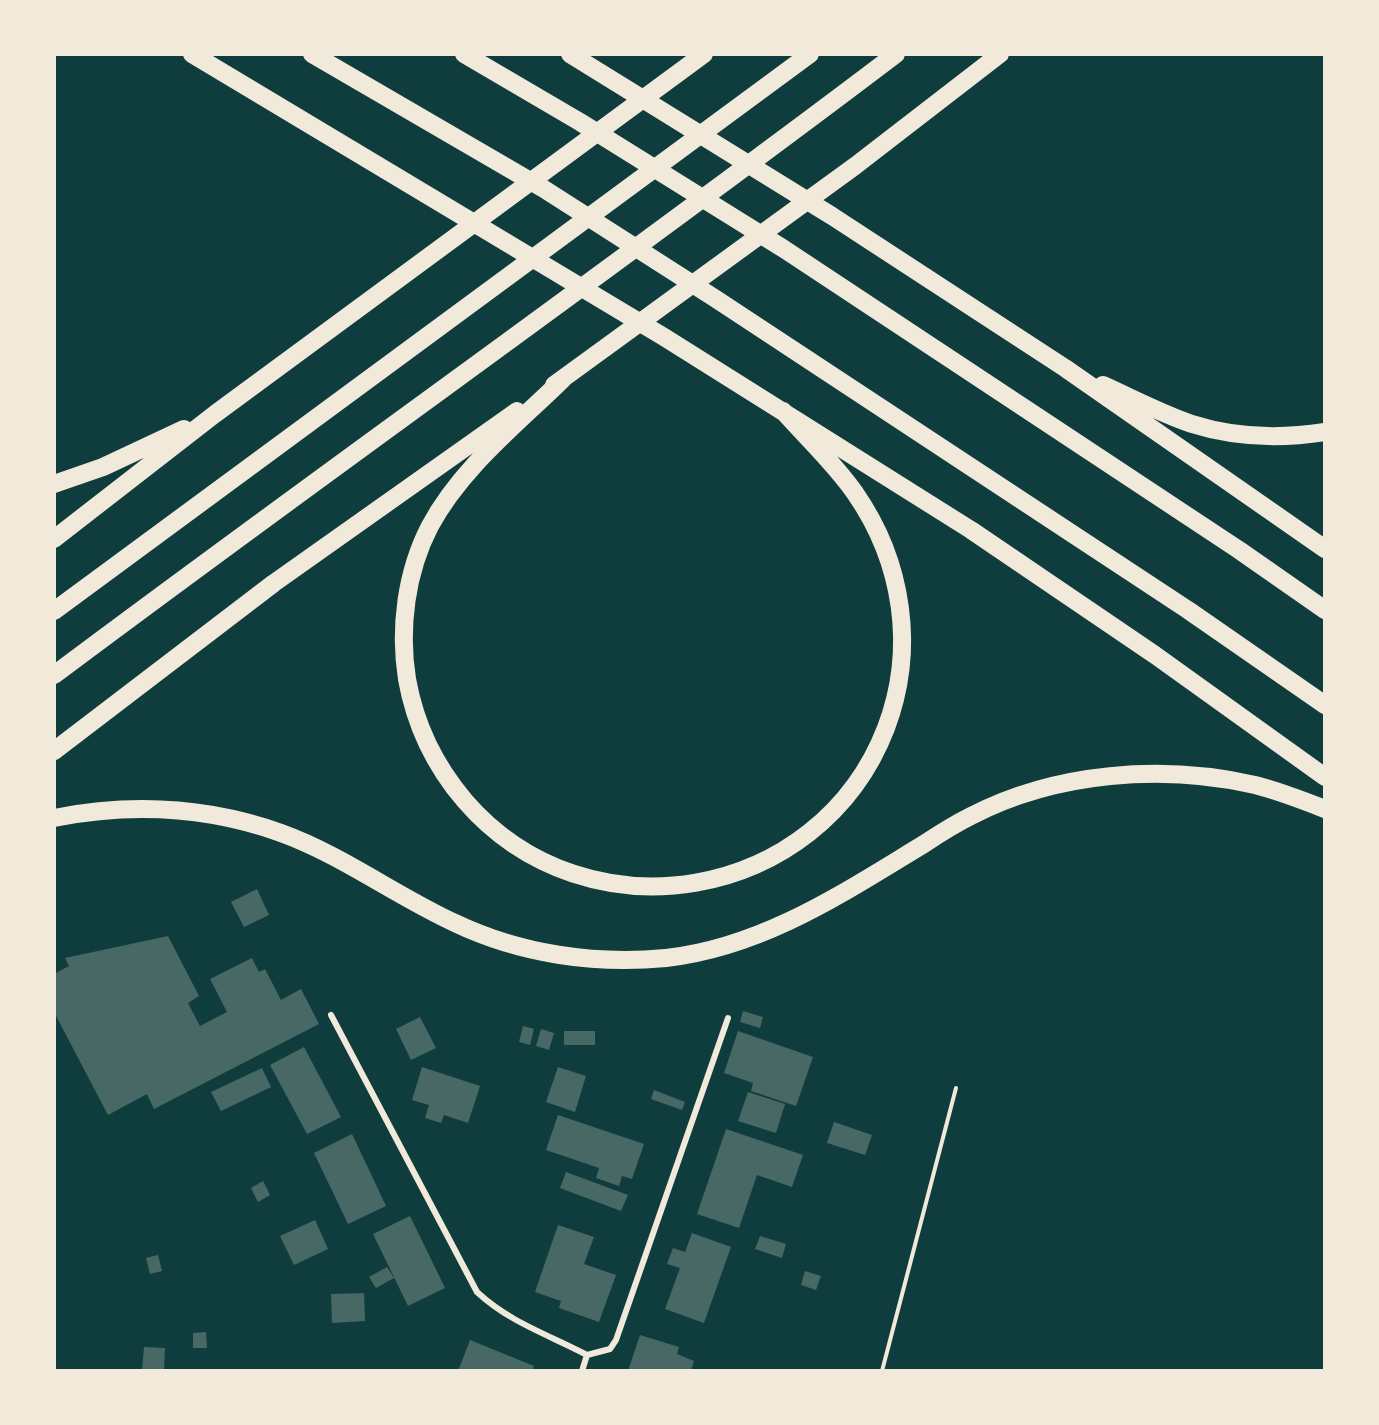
<!DOCTYPE html>
<html>
<head>
<meta charset="utf-8">
<style>
	body { margin:0 }
	#map { position:relative; width:1379px; height:1425px; overflow:hidden; background:#0f3d3e; font-family:"Varela Round",sans-serif }
	canvas { display:block }
	.frame { position:absolute; inset:0; border:56px solid #f1e9da; pointer-events:none }
</style>
</head>
<body>
<div id="map">
<canvas width="1379" height="1425"></canvas>
<div class="frame"></div>
</div>
<script>
const ctx = document.querySelector('canvas').getContext('2d');
ctx.lineJoin = 'round';
function fillPath(path, color) { ctx.fillStyle = color; ctx.fill(path, 'evenodd'); }
function stroke(path, color, width, dash) { ctx.strokeStyle = color; ctx.lineWidth = width; ctx.lineCap = dash ? 'butt' : 'round'; ctx.setLineDash(dash || []); ctx.stroke(path); }
const building = new Path2D(`
	M257,889L269,915L244,927L231,902Z
	M168,936L199,996L188,1003L200,1026L227,1012L210,979L252,958L259,972L265,969L281,1000L301,989L319,1024L154,1109L147,1094L108,1115L54,1012V974L69,966L65,958Z
	M743,1011L763,1017L760,1028L740,1022Z
	M420,1017L436,1048L411,1060L396,1029Z
	M523,1026L534,1029L530,1045L519,1042Z
	M541,1029L554,1033L549,1050L536,1046Z
	M564,1031H595V1045H564Z
	M738,1031L813,1057L796,1106L751,1091L753,1083L724,1073Z
	M304,1047L341,1117L307,1134L270,1065Z
	M422,1067L480,1086L468,1123L444,1115L441,1123L425,1118L429,1105L412,1100Z
	M558,1067L586,1076L575,1112L546,1102Z
	M262,1068L271,1087L221,1111L211,1092Z
	M654,1090L685,1102L682,1110L651,1099Z
	M748,1092L785,1104L776,1133L738,1121Z
	M558,1115L644,1144L632,1179L622,1176L619,1186L596,1178L599,1168L546,1150Z
	M834,1122L872,1135L865,1155L827,1143Z
	M726,1129L803,1155L792,1187L757,1175L739,1228L697,1214Z
	M352,1134L386,1206L348,1224L314,1153Z
	M566,1172L628,1195L621,1211L560,1188Z
	M263,1181L270,1195L258,1202L251,1188Z
	M410,1216L445,1288L408,1306L373,1234Z
	M315,1220L328,1249L294,1265L280,1236Z
	M558,1225L594,1237L584,1264L616,1275L599,1322L559,1308L561,1301L535,1292Z
	M692,1233L731,1247L704,1323L665,1309L680,1268L667,1264L673,1248L685,1252Z
	M760,1236L786,1244L782,1258L755,1249Z
	M158,1255L162,1271L150,1274L146,1258Z
	M387,1267L394,1278L376,1288L369,1277Z
	M805,1271L821,1276L816,1290L801,1285Z
	M364,1293L365,1321L332,1323L331,1294Z
	M206,1332L207,1348H193V1333Z
	M640,1335L679,1347L677,1354L694,1361L691,1371H628Z
	M470,1340L534,1366L532,1371H458Z
	M144,1347L165,1348L164,1371H142Z`);
const path = new Path2D(`
	M882,1371L956,1088`);
const minor = new Path2D(`
	M331,1015L477,1292C509,1322 549,1335 587,1355
	M582,1371L587,1355L610,1349L616,1340L728,1018`);
const motorway = new Path2D(`
	M192,54L664,337L971,530L1155,655L1325,777
	M312,54L544,189L716,299L1188,610L1325,705
	M464,54L580,122L784,249L1239,550L1325,610
	M570,54L832,216L1065,368L1325,549
	M563,379C516,425 461,468 430,526C406,572 399,628 407,679C415,724 435,766 465,801C587,942 819,902 886,728C916,649 903,562 855,493C835,464 807,438 783,411
	M554,385L855,166L1000,54
	M1103,385C1132,398 1162,414 1192,424C1236,438 1280,439 1325,432
	M54,484L103,467L184,429
	M54,539L215,414L704,54
	M54,611L810,54
	M54,675C333,466 618,265 896,54
	M54,751L274,583L517,411
	M54,818C130,803 208,807 281,833C342,855 396,896 455,923C520,954 595,965 666,958C763,947 843,893 924,844C939,834 955,824 971,816C1056,772 1162,764 1255,785C1279,791 1302,800 1325,809`);
fillPath(building, '#486865');
stroke(path, '#f1e9da', 4);
stroke(minor, '#f1e9da', 6);
stroke(motorway, '#f1e9da', 18);
</script>
</body>
</html>
